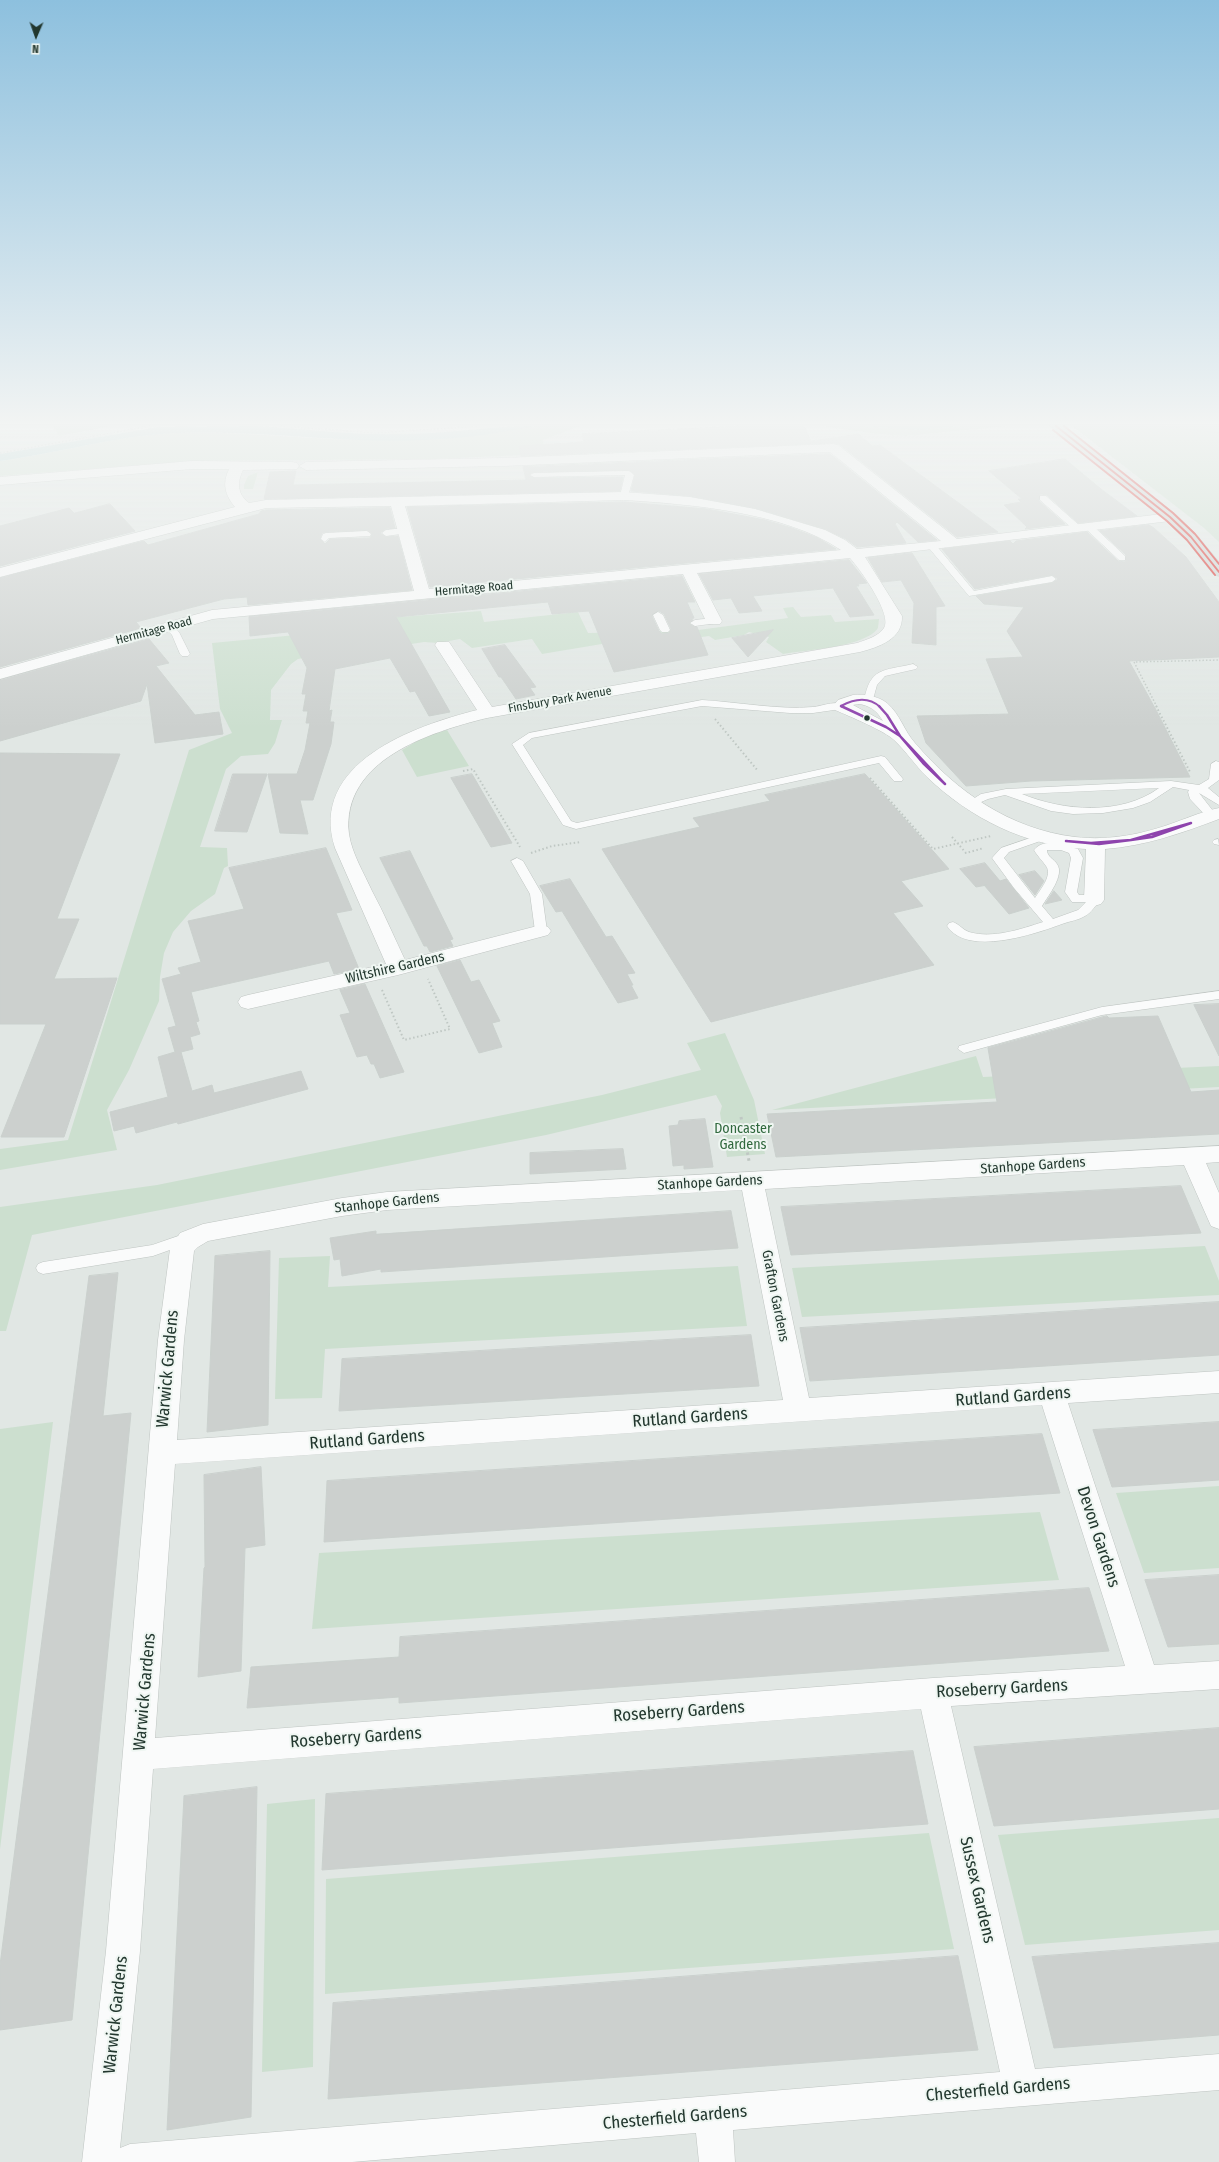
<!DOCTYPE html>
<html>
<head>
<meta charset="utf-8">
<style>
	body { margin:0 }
	#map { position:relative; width:1219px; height:2162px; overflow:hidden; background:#e1e7e4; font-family:"Fira Sans Condensed",sans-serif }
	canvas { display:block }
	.north { position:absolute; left:16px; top:16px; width:40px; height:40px; -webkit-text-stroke:3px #eff6f2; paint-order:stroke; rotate:182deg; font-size:11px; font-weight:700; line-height:16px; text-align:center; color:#22372e }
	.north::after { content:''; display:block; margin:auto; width:14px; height:18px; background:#22372e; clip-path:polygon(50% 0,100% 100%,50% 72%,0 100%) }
</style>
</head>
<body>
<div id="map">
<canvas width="1219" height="2162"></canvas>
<div class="north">N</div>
</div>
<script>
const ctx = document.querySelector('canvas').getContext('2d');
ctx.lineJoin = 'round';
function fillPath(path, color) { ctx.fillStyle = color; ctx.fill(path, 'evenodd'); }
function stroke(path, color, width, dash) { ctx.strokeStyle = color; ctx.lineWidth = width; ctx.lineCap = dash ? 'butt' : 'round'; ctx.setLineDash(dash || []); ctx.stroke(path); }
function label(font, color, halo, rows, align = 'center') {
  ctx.font = font + ' "Fira Sans Condensed",sans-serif'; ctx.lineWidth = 4; ctx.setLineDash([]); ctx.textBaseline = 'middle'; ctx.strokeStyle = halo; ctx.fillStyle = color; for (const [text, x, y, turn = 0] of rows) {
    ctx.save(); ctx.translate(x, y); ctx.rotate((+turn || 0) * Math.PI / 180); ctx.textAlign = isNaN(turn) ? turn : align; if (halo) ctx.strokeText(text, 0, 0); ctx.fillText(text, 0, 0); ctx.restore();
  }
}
const green = new Path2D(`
	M53,426H111L59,436Z
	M535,426H580L543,440L545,454L437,459L195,461L0,476V461C60,453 118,435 179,433C245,431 310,440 375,440C429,441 482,435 535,426Z
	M822,426H862L918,430L962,426H1007L906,436L878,434Z
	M1072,426H1219V542L1204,528Z
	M258,472L253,489H244V485L248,476Z
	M793,607L801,617L831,615L835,622L879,619L878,628C866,647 805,650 783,654L766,642L769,637L749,632L744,635L715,640L709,636L627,647L620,641L542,654L532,639L472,648L460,639L438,643L424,642L361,652L359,649L298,659L291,664L271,690L270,720H282L275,743L268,754L241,756L226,769L200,847L227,848L228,866L224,868L215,894L191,911L173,932L164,953L160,977L159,1001L129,1070L107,1110L117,1150L0,1170V1149L68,1140L189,750L232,733L220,709L212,643L327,632L384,618L481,611L484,622L578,612L588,633L698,630L788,618L783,608Z
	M447,730L469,766L417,777L402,750L427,735Z
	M725,1033L754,1100L765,1154L727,1157L720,1113L722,1106L716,1095L546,1135L32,1235L6,1331H0V1207L157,1185L602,1095L701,1070L687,1043Z
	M976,1056L983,1077L1219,1066V1087L772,1110Z
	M1205,1246L1219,1281V1295L802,1317L792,1268Z
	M330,1256L328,1287L738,1266L747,1326L325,1349L322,1398L275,1399L279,1258Z
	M53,1422L0,1849V1429Z
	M1219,1486V1568L1144,1573L1116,1493Z
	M1040,1512L1059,1580L312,1629L319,1553Z
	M315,1799L313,2067L262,2072L267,1804Z
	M1219,1818V1930L1025,1945L998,1835Z
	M929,1833L954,1949L325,1994L326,1879Z`);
const water = new Path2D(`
	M255,426C307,429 359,436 410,434C452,433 493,426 535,426C472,440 403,443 339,439C285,436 233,431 179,433C118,435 60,453 0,461V454L158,427Z
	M862,426H962L918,430Z`);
const building = new Path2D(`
	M740,426H804L811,441L859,434L872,446L880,445L998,532L957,537L839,444L833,443L521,456L519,446L584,442L582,434Z
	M830,454L937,540L918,542L897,522L895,524L906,543L857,547L846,539L825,529L755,508L690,496L631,491L635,475L629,470L534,472L529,474L534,478L623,477L620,491L264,499L270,472L296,471L293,485L526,480L523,467Z
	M1065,459L1101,489L1137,516L1078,523L1047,495L1040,494L1039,501L1065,524L1025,529L1027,527L1004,505L1021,502L1018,499H1022L989,471Z
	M624,502L707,509L765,520L792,528L818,538L836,549L430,587L407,507Z
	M110,504L135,531L0,566V526L69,508L74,513Z
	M390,508L395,528L386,529L380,533L386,537L398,536L412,590L248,605L247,597L224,599L136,622L141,628L0,667V578L144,541L148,545L259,514L261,511L266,510ZM367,530L372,534L370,538L330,539L325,544L320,539L322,533L326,532Z
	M1149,525L1154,528L1186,557L1219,602V657L1129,661L1156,710L1190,777L1031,781L966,786L926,743L917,716L1009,714L986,659L1023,657L1007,631L1024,607L984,604L976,596L1052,583L1058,579L1052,575L975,589L942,549L1010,541L1013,544L1016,541L1087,532L1118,561L1125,562L1126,555L1100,531Z
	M912,553L945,606L936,607V645L912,643L914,603L901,580L882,582L868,558Z
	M849,560L867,583L858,584L859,586H856L874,615L850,617L833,588L753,596L762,611L739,613L731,598L713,600L699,574Z
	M682,576L695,602H687L694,618L690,619L693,620L689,624L697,627L708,655L614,672L589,611L552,614L548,602L396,617L450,712L429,716L415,691L410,692L390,658L335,669L329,711L332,710L330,722H334L331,744L313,800H300L308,834L280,833L268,774H297L305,750L310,723H306L308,711H303L306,694H302L307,668L288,632L250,636L249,617ZM659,611L664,614L671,629L669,633L662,634L659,631L652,616Z
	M773,630L748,657L732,638Z
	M149,639L169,663L156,666L195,715L219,712L223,734L155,743L147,684L141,701L0,741V680Z
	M505,645L536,687L530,688L535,695L516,699L501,677H499L482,649Z
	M0,753L120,754L57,919H79L54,979L117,978L64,1137H1L46,1024H0Z
	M233,774H267L247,832L215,831Z
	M472,774L512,843L491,847L451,778Z
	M865,774L949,869L901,881L923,906L893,913L934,965L711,1022L602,849L700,827L693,818L770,801L765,795Z
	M326,848L352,910L336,913L359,969L334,974L329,961L191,992L199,1021L196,1022L200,1034L190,1037L193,1049L181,1052L192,1091L212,1085L214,1093L301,1071L308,1089L178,1124L177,1122L136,1133L134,1126L114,1131L110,1112L168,1097L158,1057L175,1052L168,1028L176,1026L162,979L181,974L178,968L201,962L188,921L244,909L229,868Z
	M410,851L453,939L450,940L453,946L430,952L427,946H424L380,858Z
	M985,863L1000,881L1006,879L1029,908L1009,914L984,885H987L976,887L960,869Z
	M1035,871L1044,881L1035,895L1019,875Z
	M570,879L606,937L612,936L635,973L627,974L633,985H631L638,998L618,1003L562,911L556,912L540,886Z
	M1054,891L1062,900L1045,904L1049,898Z
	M460,960L471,982L479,980L500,1021L492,1023L502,1047L479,1053L437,966Z
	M365,984L404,1072L380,1078L374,1064H371L367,1055L357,1057L340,1015L350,1013L340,990Z
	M1219,1004V1056L1194,1005Z
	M1107,1016L1109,1018L1158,1016L1191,1092L1219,1090V1134L776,1157L767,1114L997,1102L988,1048Z
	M705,1119L713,1167L684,1169V1165L673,1166L669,1126L678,1125L679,1121Z
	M623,1149L626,1169L530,1174V1153Z
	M1181,1186L1201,1233L791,1255L781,1207Z
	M731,1211L738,1248L381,1272V1269L342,1276L340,1259L334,1260L330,1238L376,1231V1234Z
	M270,1251L268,1425L207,1432L215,1256Z
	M118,1273L103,1416L131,1413L72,2020L0,2030V1965L89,1276Z
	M1219,1302V1355L810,1381L800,1328Z
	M751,1335L759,1386L339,1411L342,1359Z
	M1219,1422V1480L1112,1487L1093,1430Z
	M1042,1434L1060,1493L324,1542L327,1481Z
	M261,1467L265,1545L245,1548L241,1671L198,1677L204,1568L205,1567L204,1475Z
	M1219,1575V1644L1168,1647L1145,1580Z
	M1089,1588L1109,1651L399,1703V1697L247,1708L251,1667L399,1657L400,1637Z
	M1219,1728V1809L994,1826L974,1747Z
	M913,1751L928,1824L322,1870L326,1794Z
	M257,1787L251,2117L167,2130L184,1796Z
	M1219,1943V2035L1054,2048L1032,1957Z
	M958,1956L978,2050L328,2099L333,2003Z`);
const pathFar2 = new Path2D(`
	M280,426L375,433L480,426
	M1162,426L1219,433
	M0,453L150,426
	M1157,707L1134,662L1219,660`);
const pathFar1 = new Path2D(`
	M1156,706L1190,772
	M715,719L758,771
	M463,771L473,769L520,847
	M870,778L933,849L991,836
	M952,837L966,853L984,848
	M531,853L552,846L581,842
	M382,990L404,1040L450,1029L428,979`);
const path = new Path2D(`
	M741,1117L749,1161`);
const service = new Path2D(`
	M629,471L634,475L628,496L624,498L620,496L625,475L534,477L530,475L534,473Z
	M1040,496H1046L1080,526V530H1074L1040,500Z
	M1086,525H1092L1125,556V560H1119L1086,529Z
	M405,528L408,529V533L386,536L382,533L386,530Z
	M367,531L371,534L370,536L329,538L325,542L321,539L323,534L326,533Z
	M932,543L935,544L974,591L1052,576L1056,579L1052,582L969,596L929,548L928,546Z
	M658,612L663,615L670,630L668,632H662L660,630L653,615Z
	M714,618L717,619V623L695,626L690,623L695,620Z
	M169,624L179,632L190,654L188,656H182L180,654L172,635L164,627Z
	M913,664L918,667L916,669L885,676L877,685L872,703H866L864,701C870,667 883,671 913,664Z
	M702,700C738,702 778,710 813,707C822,706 840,699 846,706L841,709L813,713H790L702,706L532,738L523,745L571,821L577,823L881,756L885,757L903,779L902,781H894L879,763L576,829L563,825L512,744L529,733Z
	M1216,761L1219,762V780L1208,788L1219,797V805L1199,793L1217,816L1212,819L1208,818L1190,799L1188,792L1189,790L1173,787L1150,802L1133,808L1103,813L1073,814L1051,811L1005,795L988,799L970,807L965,804L981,794L1006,789L1171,781L1199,785L1209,779L1211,764ZM1159,788C1121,816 1063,811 1022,794Z
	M1042,834L1048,837L1046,839L1009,852L1004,858L1035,898C1040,890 1053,875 1046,866C1042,860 1038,857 1034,850C1044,837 1065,845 1078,849L1083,858L1077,892L1079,895H1084L1094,887L1100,891L1095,897L1100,900C1096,905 1091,913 1085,916C1079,920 1070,921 1062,924C1035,934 967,957 947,926L949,923L953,922C959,924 963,930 969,932C993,939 1021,929 1043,922L1014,888L992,858L1001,848ZM1047,850H1061L1069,853L1071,858L1065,892L1072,902H1086L1078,910L1053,919L1042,906C1048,896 1065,875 1057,864C1054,859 1047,857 1047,850Z
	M1218,839L1219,845L1214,844L1212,842L1214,840Z
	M517,858L523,861L542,894L547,931L545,934L541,935L535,931L530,894L511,861Z
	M1219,991V999L1102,1015L964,1053L958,1049L959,1046L1102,1007Z
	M190,1232L195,1233L197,1237L195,1241L153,1256L43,1274L38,1272L36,1268L38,1264L43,1262L152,1245Z`);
const minor = new Path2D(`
	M833,444L838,445L957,539L1170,513L1177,517L1170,521L865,557L902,616C903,639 879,647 860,652L487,718C430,732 341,760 349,834C352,854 364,873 372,891C384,913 394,937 405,960L541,925L548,927L551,931L548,935L398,975L248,1009L241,1007L238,1002L241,997L248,995L386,964L335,848C308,763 414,726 477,710L435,645L437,642H449L492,707L857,643C866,640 879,636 884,628C893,615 860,569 850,558L697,573L722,621L720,624H708L706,621L683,574L213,619L0,679V669L212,610L414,591L391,506L266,508L0,577V568L235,507C225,495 222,484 229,469H192L0,485V477L192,461L292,462L297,463L299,466L297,469L243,470C237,482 237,494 249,503L266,500L624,492L690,497L755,509L825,530L845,540L857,549L941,541L830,452L504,466L306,470L299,466L306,462L504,458ZM624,500C690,504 785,512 841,550L429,589L405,506Z
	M853,695C865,694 878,696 887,703C900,714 904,731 915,743C957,792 1010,829 1075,837C1110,841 1144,834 1176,822C1190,817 1204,811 1219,808V819C1182,833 1145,846 1105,849L1104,900L1101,904L1094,906L1087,904L1084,900L1086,849C1025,846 970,818 927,777C915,765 906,751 894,740C885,731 849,716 835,710L833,706L838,700ZM858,704C870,705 877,711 883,721L853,705Z
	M1219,1146V1162L1206,1163L1219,1193V1229L1211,1226L1184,1165L765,1189L809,1398L1219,1371V1393L1068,1403L1154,1665L1219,1661V1689L951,1706L1035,2069L1219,2054V2090L733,2130L735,2162H699L696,2133L352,2162H82L106,1951L158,1340L170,1249L180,1233L203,1224L342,1198L387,1192ZM742,1190L783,1400L177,1440L184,1340L194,1251L198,1247L208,1241L342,1216L387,1210ZM1042,1405L1125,1666L933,1678L155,1738L175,1464ZM921,1709L1000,2072L130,2144L120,2148L140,1951L153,1769Z`);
const primary = new Path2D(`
	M1050,426H1064L1175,514L1196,534L1219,562V576L1214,575L1186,540L1165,520Z`);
const bus1Far1 = new Path2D(`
	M843,707L841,706C854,699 868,696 880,707`);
const bus1 = new Path2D(`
	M841,706L886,727L900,736L887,715L879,706
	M900,736L945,784
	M900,736L923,763L945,784
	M1131,840L1191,823
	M1131,840L1152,837L1191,823
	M1066,841L1091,843L1131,840
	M1066,841L1099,844L1131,840`);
const bus2 = new Path2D(`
	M1056,426L1170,517L1191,537L1219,572`);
const bus3 = new Path2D(`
	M1053,430L1167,521L1187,540L1215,575`);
const bus4 = new Path2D(`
	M1064,426L1173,513L1195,534L1219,564`);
const markers = [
	[867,718,3.5,"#22372e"]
];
const farStreetnames = [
	["Hermitage Road",474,589,-5],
	["Hermitage Road",154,631,-15],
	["Finsbury Park Avenue",560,700,-10]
];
const streetNames = [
	["Wiltshire Gardens",395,968,-13],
	["Stanhope Gardens",1033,1166,-4],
	["Stanhope Gardens",710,1183,-3],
	["Stanhope Gardens",387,1203,-6],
	["Grafton Gardens",775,1296,79]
];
const parkNames = [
	["Doncaster",743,1129],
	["Gardens",743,1145]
];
const nearStreetnames = [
	["Warwick Gardens",168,1369,-85],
	["Rutland Gardens",1013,1397,-4],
	["Rutland Gardens",690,1418,-4],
	["Rutland Gardens",367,1440,-4],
	["Devon Gardens",1098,1537,72],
	["Roseberry Gardens",1002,1689,-3],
	["Warwick Gardens",145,1692,-85],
	["Roseberry Gardens",679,1712,-4],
	["Roseberry Gardens",356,1738,-4],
	["Sussex Gardens",977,1890,77],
	["Warwick Gardens",116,2015,-84],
	["Chesterfield Gardens",998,2090,-5],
	["Chesterfield Gardens",675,2118,-5]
];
fillPath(green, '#ccdfcf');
fillPath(water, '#a6d1d0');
fillPath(building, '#ccd0ce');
stroke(building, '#cad0cd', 1);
stroke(service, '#bec4c1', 1);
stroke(minor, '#bec4c1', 1);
stroke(primary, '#bcc3c0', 1);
stroke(pathFar2, '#bfc7c3', 1.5, [1.5, 2]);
stroke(pathFar1, '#bfc7c3', 2, [1.5, 2.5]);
stroke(path, '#bfc7c3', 3, [2.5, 3.5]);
fillPath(service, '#fafbfb');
fillPath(minor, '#fafbfb');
fillPath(primary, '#cdd3d1');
stroke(bus1Far1, '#8e44ad', 2);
stroke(bus1, '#8e44ad', 2.5);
stroke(bus2, '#dc241f', 2);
stroke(bus3, '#dc241f', 2);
stroke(bus4, '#dc241f', 2);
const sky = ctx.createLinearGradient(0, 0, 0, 729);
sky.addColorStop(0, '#8dc0de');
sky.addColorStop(0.58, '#f2f4f3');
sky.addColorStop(1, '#f2f4f300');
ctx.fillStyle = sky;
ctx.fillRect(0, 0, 1219, 729);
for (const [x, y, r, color] of markers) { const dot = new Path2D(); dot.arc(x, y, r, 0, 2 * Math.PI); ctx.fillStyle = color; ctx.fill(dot); stroke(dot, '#eff6f2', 1.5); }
label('12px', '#22372e', '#eff6f2', farStreetnames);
label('14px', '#22372e', '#eff6f2', streetNames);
label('14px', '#31693e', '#eff6f2', parkNames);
label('17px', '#22372e', '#eff6f2', nearStreetnames);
</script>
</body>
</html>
